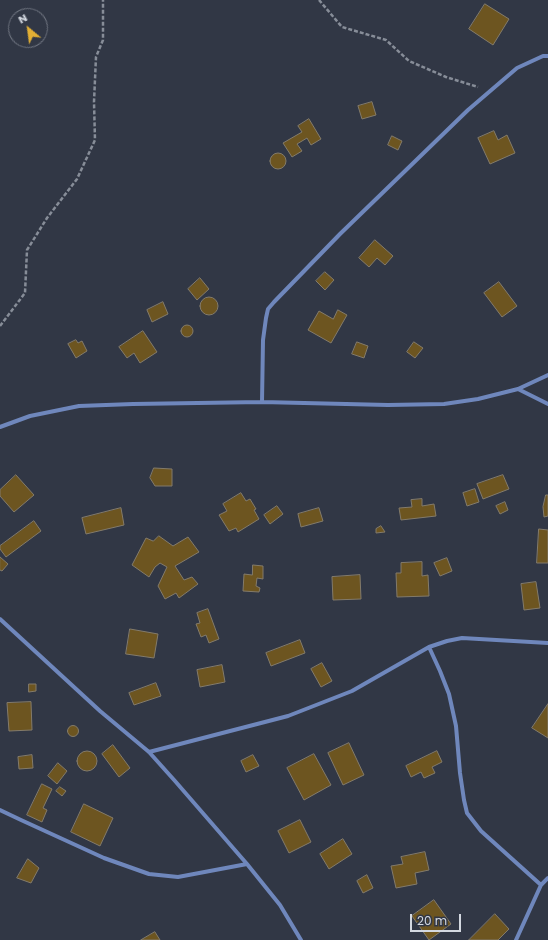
<!DOCTYPE html>
<html>
<head>
<meta charset="utf-8">
<style>
	body { margin:0 }
	#map { position:relative; width:548px; height:940px; overflow:hidden; background:#313745; font-family:Poppins,sans-serif }
	canvas { display:block }
	.north { position:absolute; left:8px; top:8px; width:40px; height:40px; box-sizing:border-box; background:#313745; border:1px solid #727783; border-radius:50%; rotate:331deg; font-size:11px; font-weight:700; line-height:16px; text-align:center; color:#d3d8e0 }
	.north::after { content:''; display:block; margin:auto; width:14px; height:18px; background:#e2af34; clip-path:polygon(50% 0,100% 100%,50% 72%,0 100%) }
	.scale { position:absolute; left:410px; top:914px; width:51px; height:18px; box-sizing:border-box; border:2px solid #d3d8e0; border-top:0; padding-left:5px; font-size:12px; line-height:14px; white-space:nowrap; color:#d3d8e0; -webkit-text-stroke:3px #313745; paint-order:stroke }
</style>
</head>
<body>
<div id="map">
<canvas width="548" height="940"></canvas>
<div class="north">N</div>
<div class="scale">20 m</div>
</div>
<script>
const ctx = document.querySelector('canvas').getContext('2d');
ctx.lineJoin = 'round';
function fillPath(path, color) { ctx.fillStyle = color; ctx.fill(path, 'evenodd'); }
function stroke(path, color, width, dash) { ctx.strokeStyle = color; ctx.lineWidth = width; ctx.lineCap = dash ? 'butt' : 'round'; ctx.setLineDash(dash || []); ctx.stroke(path); }
const building = new Path2D(`
	M485,4L509,19L493,45L469,29Z
	M372,102L376,115L362,119L358,106Z
	M309,119L321,139L311,145L307,138L297,144L302,151L292,157L283,143L302,132L298,126Z
	M494,131L498,140L507,135L515,153L490,164L478,138Z
	M392,136L402,141L398,150L388,145Z
	M270 161a8 8 0 1 1 16 0a8 8 0 1 1-16 0Z
	M375,240L393,256L385,265L377,258L369,267L359,258Z
	M325,272L334,280L325,290L316,281Z
	M200,278L209,289L197,300L188,289Z
	M499,282L517,306L502,317L484,293Z
	M200 306a9 9 0 1 1 18 0a9 9 0 1 1-18 0Z
	M163,302L168,314L152,322L147,310Z
	M338,310L347,315L331,343L308,330L319,311L333,319Z
	M181 331a6 6 0 1 1 12 0a6 6 0 1 1-12 0Z
	M143,331L157,352L140,363L134,353L127,358L119,347Z
	M76,340L78,343L82,341L87,351L76,358L68,344Z
	M357,342L368,346L364,358L352,354Z
	M414,342L423,348L415,358L407,352Z
	M154,468L172,469V486H155L150,478Z
	M16,475L34,495L14,512L0,496V490Z
	M503,475L509,489L483,499L477,484Z
	M475,489L479,502L467,506L463,493Z
	M241,493L246,501L250,499L256,509L254,510L259,519L238,532L236,528L229,531L219,515L227,511L223,504Z
	M546,495H548V516L544,517L543,507Z
	M422,499V506L434,504L436,516L401,520L399,508L412,507L411,500Z
	M505,502L508,510L500,514L496,506Z
	M277,506L283,514L270,524L264,515Z
	M121,508L124,525L86,534L82,518Z
	M319,508L323,521L301,527L298,514Z
	M34,521L41,531L6,557L0,549V546Z
	M381,526L385,532L376,533V529Z
	M539,529L548,530V563H537Z
	M159,536L173,546L188,537L199,552L175,566L184,580L192,577L198,584L179,598L176,593L165,599L158,586L167,567L160,563L155,567L149,577L132,565L146,538L153,541Z
	M0,557L8,564L2,571L0,570Z
	M447,558L452,571L440,576L434,563Z
	M422,562V576L428,575L429,596L397,597L396,573H401V563Z
	M253,565L263,566V579L257,578L256,586L260,588L259,592L243,591L244,574L252,575Z
	M360,575L361,599L333,600L332,577Z
	M536,582L540,608L524,610L521,584Z
	M208,609L219,639L209,643L206,635L201,637L196,624L200,623L197,613Z
	M130,629L158,634L154,658L126,654Z
	M300,640L305,653L271,666L266,653Z
	M322,663L332,681L321,687L311,669Z
	M222,665L225,682L200,687L197,670Z
	M156,683L161,696L134,705L129,693Z
	M29,684H36V691L29,692Z
	M31,702L32,730L9,731L7,703Z
	M548,704V738L532,728Z
	M67.5 731a5.5 5.5 0 1 1 11 0a5.5 5.5 0 1 1-11 0Z
	M349,743L364,775L343,785L328,753Z
	M113,745L130,768L119,777L102,754Z
	M437,751L442,762L432,767L435,773L424,778L421,772L411,777L406,766Z
	M77 761a10 10 0 1 1 20 0a10 10 0 1 1-20 0Z
	M314,754L331,785L304,800L287,768Z
	M32,755L33,768L19,769L18,757Z
	M253,755L259,766L246,772L241,761Z
	M58,763L67,771L57,784L48,776Z
	M42,784L52,789L43,808L47,810L42,822L27,815Z
	M60,787L66,791L62,796L56,791Z
	M84,804L113,818L100,846L71,832Z
	M300,820L311,842L289,853L278,831Z
	M343,839L352,854L329,869L320,854Z
	M425,852L429,870L415,873L417,884L396,888L391,866L403,864L401,857Z
	M28,859L39,868L31,883L17,878Z
	M367,875L373,888L363,893L357,881Z
	M434,900L451,924L429,940L412,916Z
	M495,914L509,929L498,940H469Z
	M155,932L160,940H141Z`);
const path = new Path2D(`
	M319,0L342,27L386,40L409,61L446,77L478,87
	M0,326L25,293L27,250L47,218L77,179L95,140L94,102L96,57L103,40V0`);
const minor = new Path2D(`
	M518,389L548,404
	M262,402L263,340L266,318L268,309L274,302L340,234L468,110L517,68L543,56H548
	M0,427L30,416L79,406L133,404L262,402L388,405L444,404L478,399L518,389L548,375
	M0,619L100,711L149,752L175,781L247,864L280,905L301,940
	M429,647L440,671L449,694L456,726L460,773L464,800L467,813L481,831L541,885
	M149,752L288,716L352,691L429,647L447,641L462,638L548,643
	M0,810L21,820L104,858L149,874L178,877L247,864
	M516,940L541,885L548,878`);
fillPath(building, '#6d5520');
stroke(building, '#837b6b', 1);
stroke(path, '#878d98', 2.5, [4, 2]);
stroke(minor, '#6f87bc', 4);
</script>
</body>
</html>
